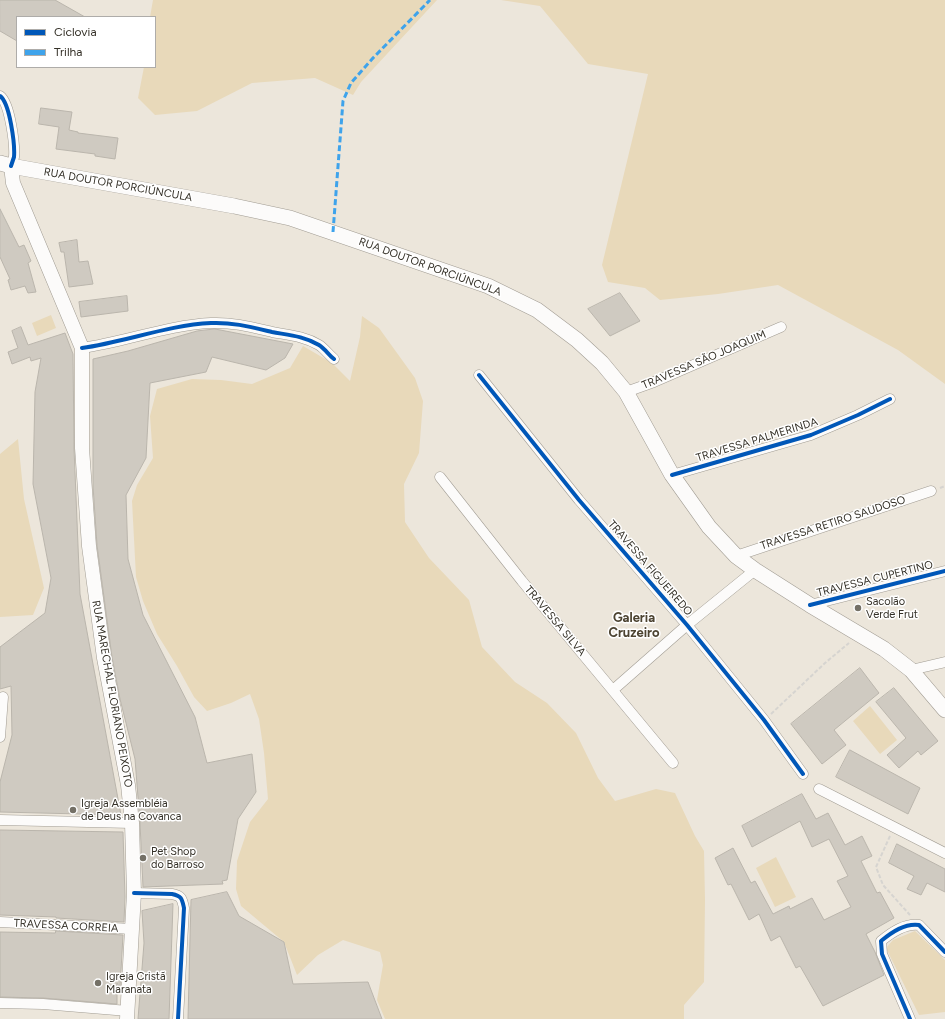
<!DOCTYPE html>
<html>
<head>
<meta charset="utf-8">
<style>
	body { margin:0 }
	#map { position:relative; width:945px; height:1019px; overflow:hidden; background:#ece6db; font-family:Figtree,sans-serif }
	canvas { display:block }
	.legend { position:absolute; left:16px; top:16px; width:140px; height:52px; box-sizing:border-box; background:#fff; border:1px solid #aeaca9; margin:0; padding:5px 7px; list-style:none; font-size:12px; color:#343027 }
	.legend li { display:flex; align-items:center; gap:8px; height:20px }
	.legend b { width:20px; border:1px solid #aeaca9 }
</style>
</head>
<body>
<div id="map">
<canvas width="945" height="1019"></canvas>
<ul class="legend">
<li><b style="height:5px;background:#0057b8"></b>Ciclovia</li>
<li><b style="height:5px;background:#3ea3eb"></b>Trilha</li>
</ul>
</div>
<script>
const ctx = document.querySelector('canvas').getContext('2d');
ctx.lineJoin = 'round';
function fillPath(path, color) { ctx.fillStyle = color; ctx.fill(path, 'evenodd'); }
function stroke(path, color, width, dash) { ctx.strokeStyle = color; ctx.lineWidth = width; ctx.lineCap = dash ? 'butt' : 'round'; ctx.setLineDash(dash || []); ctx.stroke(path); }
function label(font, color, halo, rows, align = 'center') {
  ctx.font = font + ' Figtree,sans-serif'; ctx.lineWidth = 3; ctx.setLineDash([]); ctx.textBaseline = 'middle'; ctx.strokeStyle = halo; ctx.fillStyle = color; for (const [text, x, y, turn = 0] of rows) {
    ctx.save(); ctx.translate(x, y); ctx.rotate((+turn || 0) * Math.PI / 180); ctx.textAlign = isNaN(turn) ? turn : align; if (halo) ctx.strokeText(text, 0, 0); ctx.fillText(text, 0, 0); ctx.restore();
  }
}
const green = new Path2D(`
	M153,0H437L361,82L353,95L315,78L252,83L197,111L155,115L138,98L144,67H155V17H150Z
	M501,0H945V384L898,350L778,285L718,294L660,300L645,288L608,282L602,265L648,74L588,64L540,6Z
	M51,315L56,328L37,336L32,323Z
	M362,316L379,328L415,378L423,401L419,453L404,484L405,522L429,558L469,600L482,647L515,682L547,703L576,733L598,778L615,801L656,789L675,793L695,836L704,851L705,900L704,982L684,1005V1019H385L377,1000L383,965L380,952L343,940L318,955L297,975L284,942L241,906L236,889L237,861L250,822L268,799L264,753L259,719L250,694L231,703L207,711L194,697L177,666L157,634L143,601L136,577L132,501L137,485L153,458L150,416L157,389L192,379L221,380L252,384L290,368L303,346L332,363L350,381L360,337Z
	M18,439L24,499L44,588L33,615L0,617V454Z
	M870,706L897,740L880,754L853,721Z
	M776,857L796,897L775,907L756,868Z
	M915,931L945,960V1012L919,1015L886,948L893,940Z`);
const building = new Path2D(`
	M0,0H55L85,17H17V41L0,31Z
	M41,108L72,112L69,130L78,132V133L118,138L115,159L95,156V154L56,149L59,127L39,124Z
	M0,209L19,247L24,245L31,261L28,263L36,292L28,293L25,286L11,290L8,280L10,279L0,257Z
	M77,240L79,262L88,261L93,284L69,287L64,252H61L59,243Z
	M620,293L640,321L610,336L588,309Z
	M127,296L128,311L81,317L79,302Z
	M21,327L28,345L65,333L73,354L74,448L80,594L121,815L0,812V782L12,735L11,686L0,689V647L45,613L51,578L33,484L35,392L41,358L31,361L30,357L12,364L8,352L18,348L12,331Z
	M215,329L293,344L285,358L266,370L212,357L206,372L150,383L146,458L126,495L128,559L143,615L195,717L207,763L252,754L256,792L238,819L227,880L222,881L223,884L143,887L140,823L135,759L120,699L112,657L97,545L93,486V359L128,351L197,331Z
	M860,668L879,693L834,730L846,745L822,764L791,724Z
	M894,688L938,741L921,755L918,751L899,768L887,755L906,738L876,702Z
	M850,750L920,788L908,814L836,777Z
	M802,794L816,819L828,813L845,845L862,836L872,856L861,861L877,893L880,892L894,918L866,934L875,952L884,975L823,1006L800,966L796,968L780,936L771,941L759,914L749,920L731,884L728,885L715,858L733,848L751,883L755,881L773,914L789,906L790,909L812,898L824,920L851,907L837,881L848,876L829,839L812,847L800,821L752,847L742,826Z
	M0,830L123,832L125,897L124,922L56,918V917L0,915Z
	M897,844L945,869V892L927,883L921,895L907,889L914,876L889,863Z
	M227,892L239,916L284,942L293,984L368,982L382,1019H188L191,900Z
	M173,904L169,1019H138L144,943L142,911Z
	M56,931L123,935L120,988L117,983V1004L43,998L0,997V932L55,933Z`);
const path = new Path2D(`
	M940,488L945,486
	M771,714L825,663L849,643
	M890,836L876,867L883,885L910,915`);
const minor = new Path2D(`
	M0,96C10,103 15,145 14,157C13,160 12,163 11,166
	M82,348C125,342 168,325 211,323C232,322 251,327 272,332C288,335 304,336 319,345C324,348 329,355 334,359
	M479,375L579,500L687,625L764,720L803,774
	M626,392L654,382L781,327
	M672,475L811,435L858,415L890,399
	M440,477L522,581L673,763
	M736,556L931,491
	M810,605L945,571
	M911,670L945,662
	M613,690L687,625L755,570
	M0,737L3,697
	M819,789L945,853
	M0,820L132,823
	M134,893L172,894C182,896 182,899 184,908L178,1019
	M0,922L132,929
	M0,1003L43,1004L128,1011
	M910,1019L882,954L881,941C892,932 905,923 919,925L945,952`);
const secondary = new Path2D(`
	M11,166L13,183L82,348V448L89,546L104,658L128,785L132,823L134,893L127,1019`);
const primary = new Path2D(`
	M0,163L11,166L234,206L290,218L488,286L537,310L577,340L602,363L626,392L672,475L709,527L736,556L755,570L810,605L884,649L911,670L945,710`);
const quiet = new Path2D(`
	M333,232L343,101L351,83L373,58L430,0`);
const cycleway = new Path2D(`
	M0,96C10,103 15,145 14,157C13,160 12,163 11,166
	M82,348C125,342 168,325 211,323C232,322 251,327 272,332C288,335 304,336 319,345C324,348 329,355 334,359
	M479,375L579,500L687,625L764,720L803,774
	M672,475L811,435L858,415L890,399
	M810,605L945,571
	M134,893L172,894C182,896 182,899 184,908L178,1019
	M910,1019L882,954L881,941C892,932 905,923 919,925L945,952`);
const markers = [
	[858,608,4,"#747066"],
	[73,810,4,"#747066"],
	[143,858,4,"#747066"],
	[98,983,4,"#747066"]
];
const streetNames = [
	["RUA DOUTOR PORCIÚNCULA",118,185,10],
	["RUA DOUTOR PORCIÚNCULA",430,267,20],
	["TRAVESSA SÃO JOAQUIM",704,360,-23],
	["TRAVESSA PALMERINDA",757,440,-17],
	["TRAVESSA RETIRO SAUDOSO",833,523,-18],
	["TRAVESSA FIGUEIREDO",650,568,49],
	["TRAVESSA CUPERTINO",875,579,-14],
	["TRAVESSA SILVA",555,621,50],
	["RUA MARECHAL FLORIANO PEIXOTO",112,694,80],
	["TRAVESSA CORREIA",66,926,3]
];
const poiNames = [
	["Sacolão",866,602],
	["Verde Frut",866,615],
	["Igreja Assembléia",81,804],
	["de Deus na Covanca",81,817],
	["Pet Shop",151,852],
	["do Barroso",151,865],
	["Igreja Cristã",106,977],
	["Maranata",106,990]
];
const quarterNames = [
	["Galeria",634,618],
	["Cruzeiro",634,633]
];
fillPath(green, '#e8d9ba');
fillPath(building, '#cfcac1');
stroke(building, '#bab5ac', 1);
stroke(minor, '#a19c93', 11);
stroke(secondary, '#a19c93', 15);
stroke(primary, '#a19c93', 16);
stroke(path, '#d6d4d0', 2, [4, 2]);
stroke(minor, '#fcfbfa', 10);
stroke(secondary, '#fcfbfa', 14);
stroke(primary, '#fcfbfa', 15);
stroke(quiet, '#3ea3eb', 3, [6, 3]);
stroke(cycleway, '#0057b8', 4);
for (const [x, y, r, color] of markers) { const dot = new Path2D(); dot.arc(x, y, r, 0, 2 * Math.PI); ctx.fillStyle = color; ctx.fill(dot); stroke(dot, '#fff', 1.5); }
label('11px', '#343027', '#fff', streetNames);
label('11px', '#343027', '#fff', poiNames, 'left');
label('bold 13px', '#4d4432', '#fff', quarterNames);
</script>
</body>
</html>
